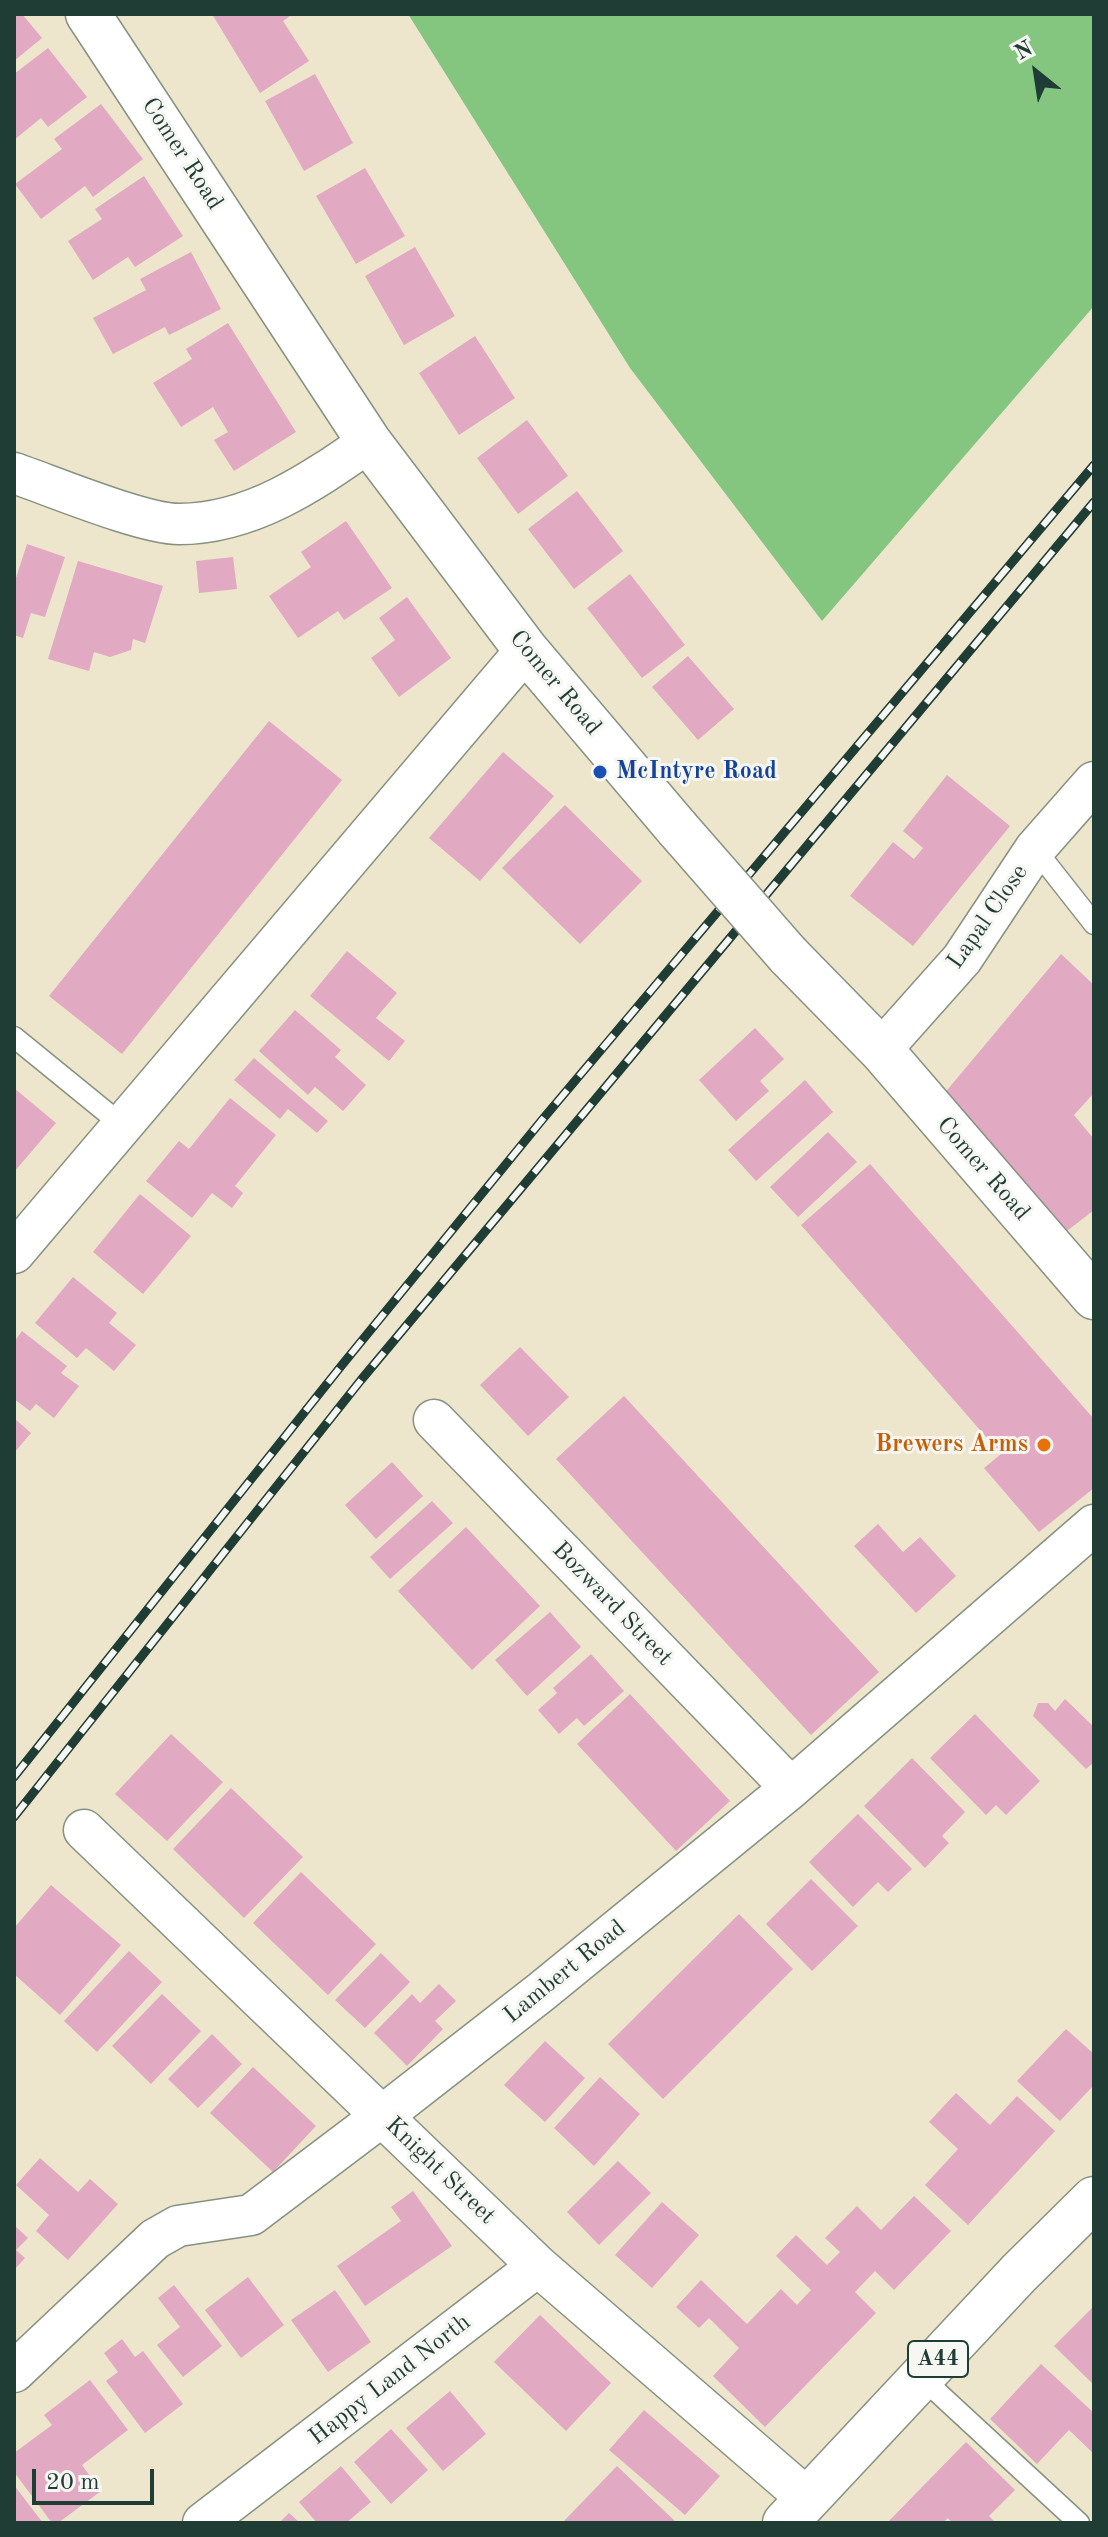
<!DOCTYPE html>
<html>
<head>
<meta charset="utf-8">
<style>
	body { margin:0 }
	#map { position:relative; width:1108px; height:2537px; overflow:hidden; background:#ede6cd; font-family:"Old Standard TT",serif }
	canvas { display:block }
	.frame { position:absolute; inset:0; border:16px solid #1f3d34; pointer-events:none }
	.north { position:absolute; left:996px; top:32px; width:80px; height:80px; -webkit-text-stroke:6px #f6f6f2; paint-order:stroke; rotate:330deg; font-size:22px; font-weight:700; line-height:32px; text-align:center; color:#1f3d34 }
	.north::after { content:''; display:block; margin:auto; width:28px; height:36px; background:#1f3d34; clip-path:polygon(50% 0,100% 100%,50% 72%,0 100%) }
	.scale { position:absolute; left:32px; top:2469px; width:122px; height:36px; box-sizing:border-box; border:4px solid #1f3d34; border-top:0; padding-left:10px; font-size:24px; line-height:28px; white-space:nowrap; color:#1f3d34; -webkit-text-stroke:6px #f6f6f2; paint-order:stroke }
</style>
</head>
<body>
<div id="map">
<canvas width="1108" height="2537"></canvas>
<div class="frame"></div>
<div class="north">N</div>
<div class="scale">20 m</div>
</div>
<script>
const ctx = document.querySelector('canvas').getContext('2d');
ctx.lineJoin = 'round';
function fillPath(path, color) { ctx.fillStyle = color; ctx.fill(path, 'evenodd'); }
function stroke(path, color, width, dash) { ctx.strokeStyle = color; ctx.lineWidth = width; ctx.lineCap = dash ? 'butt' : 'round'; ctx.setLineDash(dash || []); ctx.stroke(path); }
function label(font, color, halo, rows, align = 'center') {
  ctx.font = font + ' "Old Standard TT",serif'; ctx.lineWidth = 6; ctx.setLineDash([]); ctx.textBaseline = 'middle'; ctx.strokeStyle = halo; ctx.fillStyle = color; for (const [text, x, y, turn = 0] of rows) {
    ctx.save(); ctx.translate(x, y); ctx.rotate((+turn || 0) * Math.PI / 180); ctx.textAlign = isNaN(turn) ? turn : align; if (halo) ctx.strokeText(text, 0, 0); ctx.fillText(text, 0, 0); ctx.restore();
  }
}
const green = new Path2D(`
	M408,14H1094V306L822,621L630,368Z`);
const building = new Path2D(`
	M14,14H22L42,38L14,61Z
	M212,14H293L283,21L309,61L260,93Z
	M48,48L87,97L48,127L41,118L14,140V74Z
	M315,74L353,143L304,171L265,101Z
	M101,104L143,159L93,197L85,186L41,219L15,184L62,149L54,139Z
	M365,168L405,236L356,264L316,196Z
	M144,176L183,236L135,267L128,257L93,280L68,241L102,219L95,209Z
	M415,247L455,316L404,345L365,276Z
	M191,252L221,309L169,335L165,327L113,354L93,318L146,290L140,279Z
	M228,323L296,432L234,471L214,440L228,432L213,407L181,427L153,383L192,359L186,349Z
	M475,336L515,398L459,435L419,373Z
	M527,420L568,476L518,514L477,458Z
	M577,491L623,551L574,589L528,529Z
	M346,521L392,588L344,620L338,611L298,638L269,596L311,567L301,552Z
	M27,544L65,557L45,617L31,613L23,638L14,635V584Z
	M233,557L237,589L199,593L196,561Z
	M78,561L163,586L145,643L133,639L131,650L110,657L94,652L89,671L48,659Z
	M630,574L685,645L642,678L587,608Z
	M407,597L451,658L399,697L371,658L395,640L379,618Z
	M688,656L734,709L698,740L652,687Z
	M269,721L342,780L122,1054L49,996Z
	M503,752L554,796L480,881L429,838Z
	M947,775L1010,826L913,946L850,896L893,842L914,859L923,848L903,831Z
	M565,805L642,881L580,944L502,868Z
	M347,951L397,993L376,1018L405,1041L389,1061L310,996Z
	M1061,954L1094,985V1093L1074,1115L1094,1139V1210L1067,1231L943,1095Z
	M295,1010L341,1050L335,1057L366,1085L343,1111L315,1087L308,1095L259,1051Z
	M755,1028L784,1059L760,1081L769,1091L736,1121L699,1080Z
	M254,1058L328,1121L317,1133L288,1109L280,1119L234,1080Z
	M805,1080L833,1112L756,1181L728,1150Z
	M14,1088L56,1123L14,1172Z
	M230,1098L276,1135L235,1186L243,1193L232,1208L212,1193L192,1218L146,1181L179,1141L189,1149Z
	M828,1132L857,1162L798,1217L770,1187Z
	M870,1164L1094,1419V1488L1039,1532L984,1468L1001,1454L801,1225Z
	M140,1194L191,1236L143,1294L93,1252Z
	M73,1277L117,1313L109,1323L136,1345L114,1371L86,1348L77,1358L35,1323Z
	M22,1331L67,1366L61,1373L79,1386L54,1418L36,1404L30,1411L14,1399V1342Z
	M520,1347L569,1397L528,1436L480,1385Z
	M624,1396L879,1672L811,1735L556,1459Z
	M14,1418L31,1433L14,1453Z
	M392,1462L423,1496L376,1539L345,1505Z
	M432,1501L453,1523L390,1579L370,1557Z
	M878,1524L903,1552L920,1537L956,1576L916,1613L854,1546Z
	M466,1527L540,1606L472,1670L398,1591Z
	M550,1612L581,1647L527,1696L495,1660Z
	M591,1654L624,1691L584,1726L577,1718L559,1734L538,1710L557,1693L553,1688Z
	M630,1694L730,1801L676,1851L577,1744Z
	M1065,1699L1094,1727V1762L1086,1769L1033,1716L1038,1703H1048L1055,1711Z
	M975,1714L1040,1781L1006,1815L996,1805L986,1815L930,1758Z
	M171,1734L223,1782L167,1841L115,1794Z
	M912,1758L965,1812L942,1836L949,1843L925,1868L864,1806Z
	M231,1788L303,1857L244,1918L173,1849Z
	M858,1814L912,1869L888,1892L878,1882L853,1907L809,1862Z
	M301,1872L376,1944L328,1995L253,1923Z
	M811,1879L858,1926L812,1971L766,1924Z
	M51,1885L121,1945L60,2015L14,1974V1928Z
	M739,1914L793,1969L663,2099L608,2044Z
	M129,1951L162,1982L97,2052L64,2021Z
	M381,1953L410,1982L365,2028L335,2000Z
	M439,1984L456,2001L435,2021L443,2029L407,2066L374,2033L412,1994L420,2003Z
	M162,1994L201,2031L151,2084L112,2046Z
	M1066,2029L1094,2054V2085L1060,2121L1017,2081Z
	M212,2034L242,2064L198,2108L168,2079Z
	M545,2041L585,2078L545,2122L504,2085Z
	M253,2067L316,2126L273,2172L210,2113Z
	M600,2077L640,2114L594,2166L554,2128Z
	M956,2093L990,2125L1017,2096L1055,2131L968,2225L925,2185L958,2149L929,2122Z
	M40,2158L78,2192L90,2179L118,2204L68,2260L36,2231L49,2215L16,2185Z
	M618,2161L651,2193L599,2245L567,2212Z
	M413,2191L452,2246L365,2306L337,2266L401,2221L391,2207Z
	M914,2196L951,2231L894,2290L875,2271L855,2292L876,2313L765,2427L713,2376L739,2348L709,2318L699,2328L676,2307L701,2280L747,2324L781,2289L797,2305L811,2290L776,2256L796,2235L827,2265L840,2252L825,2238L857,2206L881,2230Z
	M662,2202L699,2235L652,2288L615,2255Z
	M14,2225L28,2238L16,2250L25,2258L14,2270Z
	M248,2277L284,2325L241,2358L205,2310Z
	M174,2285L222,2346L183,2377L157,2345L180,2327L158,2298Z
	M335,2290L371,2342L328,2372L291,2320Z
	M1094,2306V2385L1054,2346Z
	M540,2315L611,2383L566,2431L494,2362Z
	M122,2339L135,2357L143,2351L183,2404L145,2433L106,2381L118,2372L104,2353Z
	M1041,2364L1094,2413V2454L1069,2430L1037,2464L990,2419Z
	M90,2380L128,2430L82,2465L101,2491L58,2523H52L14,2472V2453L52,2425L44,2415Z
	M450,2391L486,2434L443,2471L406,2428Z
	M644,2410L720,2476L685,2515L609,2450Z
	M391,2429L428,2470L391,2504L354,2462Z
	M966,2442L1015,2490L989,2516L996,2523H952L948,2518L943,2523H887Z
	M341,2466L371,2502L346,2523H317L299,2502Z
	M617,2466L677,2523H562Z
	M14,2485L43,2523H14Z
	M289,2513L300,2523H279Z`);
const lane = new Path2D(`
	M1035,849L1094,924
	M14,1037L122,1125
	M921,2377L1079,2523`);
const street = new Path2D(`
	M14,473C52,486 143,524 179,524C251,524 312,482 369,442
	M881,1050L962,959L1035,849L1094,782
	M14,1253L526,650
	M434,1420L791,1788
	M84,1830L538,2266L808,2499
	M14,2372L155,2239L178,2226L251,2215L382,2116L541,1992L791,1788L1094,1525
	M203,2523L538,2266`);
const secondary = new Path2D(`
	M88,14L369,442L526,650L677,828
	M788,955L881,1050L1094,1297`);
const primary = new Path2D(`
	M785,2523L1019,2273L1094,2199`);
const rail = new Path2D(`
	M14,1777L342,1365L542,1120L1094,465
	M14,1817L361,1380L1094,502`);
const secondaryBridge = new Path2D(`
	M677,828L788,955`);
const markers = [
	[600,772,8,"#1a4fb4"],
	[1044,1445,8,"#e8710a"]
];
const shields = [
	[938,2359,60]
];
const shieldNames = [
	["A44",938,2359]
];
const streetNames = [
	["Comer Road",182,154,57],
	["Comer Road",555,683,50],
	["Lapal Close",988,917,-55],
	["Comer Road",983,1169,49],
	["Bozward Street",612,1604,46],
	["Lambert Road",565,1972,-39],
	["Knight Street",440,2171,44],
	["Happy Land North",390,2380,-38]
];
const transitNames = [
	["McIntyre Road",616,772]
];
const foodNames = [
	["Brewers Arms",1028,1445]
];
fillPath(green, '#84c67f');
fillPath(building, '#e2a9c3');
stroke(lane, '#869280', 23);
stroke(street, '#869280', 43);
stroke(secondary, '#869280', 47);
stroke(primary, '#869280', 47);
stroke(lane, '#fff', 20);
stroke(street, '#fff', 40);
stroke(secondary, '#fff', 44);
stroke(primary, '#fff', 44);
stroke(rail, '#1f3d34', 9);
stroke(rail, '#f6f6f2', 6, [18]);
stroke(secondaryBridge, '#869280', 47, []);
stroke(secondaryBridge, '#fff', 44);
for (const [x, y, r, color] of markers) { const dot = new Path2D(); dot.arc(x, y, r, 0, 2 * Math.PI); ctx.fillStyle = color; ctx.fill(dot); stroke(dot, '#f6f6f2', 3); }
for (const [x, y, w] of shields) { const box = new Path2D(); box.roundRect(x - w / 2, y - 18, w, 36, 6); ctx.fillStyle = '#f6f6f2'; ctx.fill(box); stroke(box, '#1f3d34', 2); }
label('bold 22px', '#1f3d34', null, shieldNames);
label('24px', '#1f3d34', '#f6f6f2', streetNames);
label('bold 24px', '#164399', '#f6f6f2', transitNames, 'left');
label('bold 24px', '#c56008', '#f6f6f2', foodNames, 'right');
</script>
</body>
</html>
